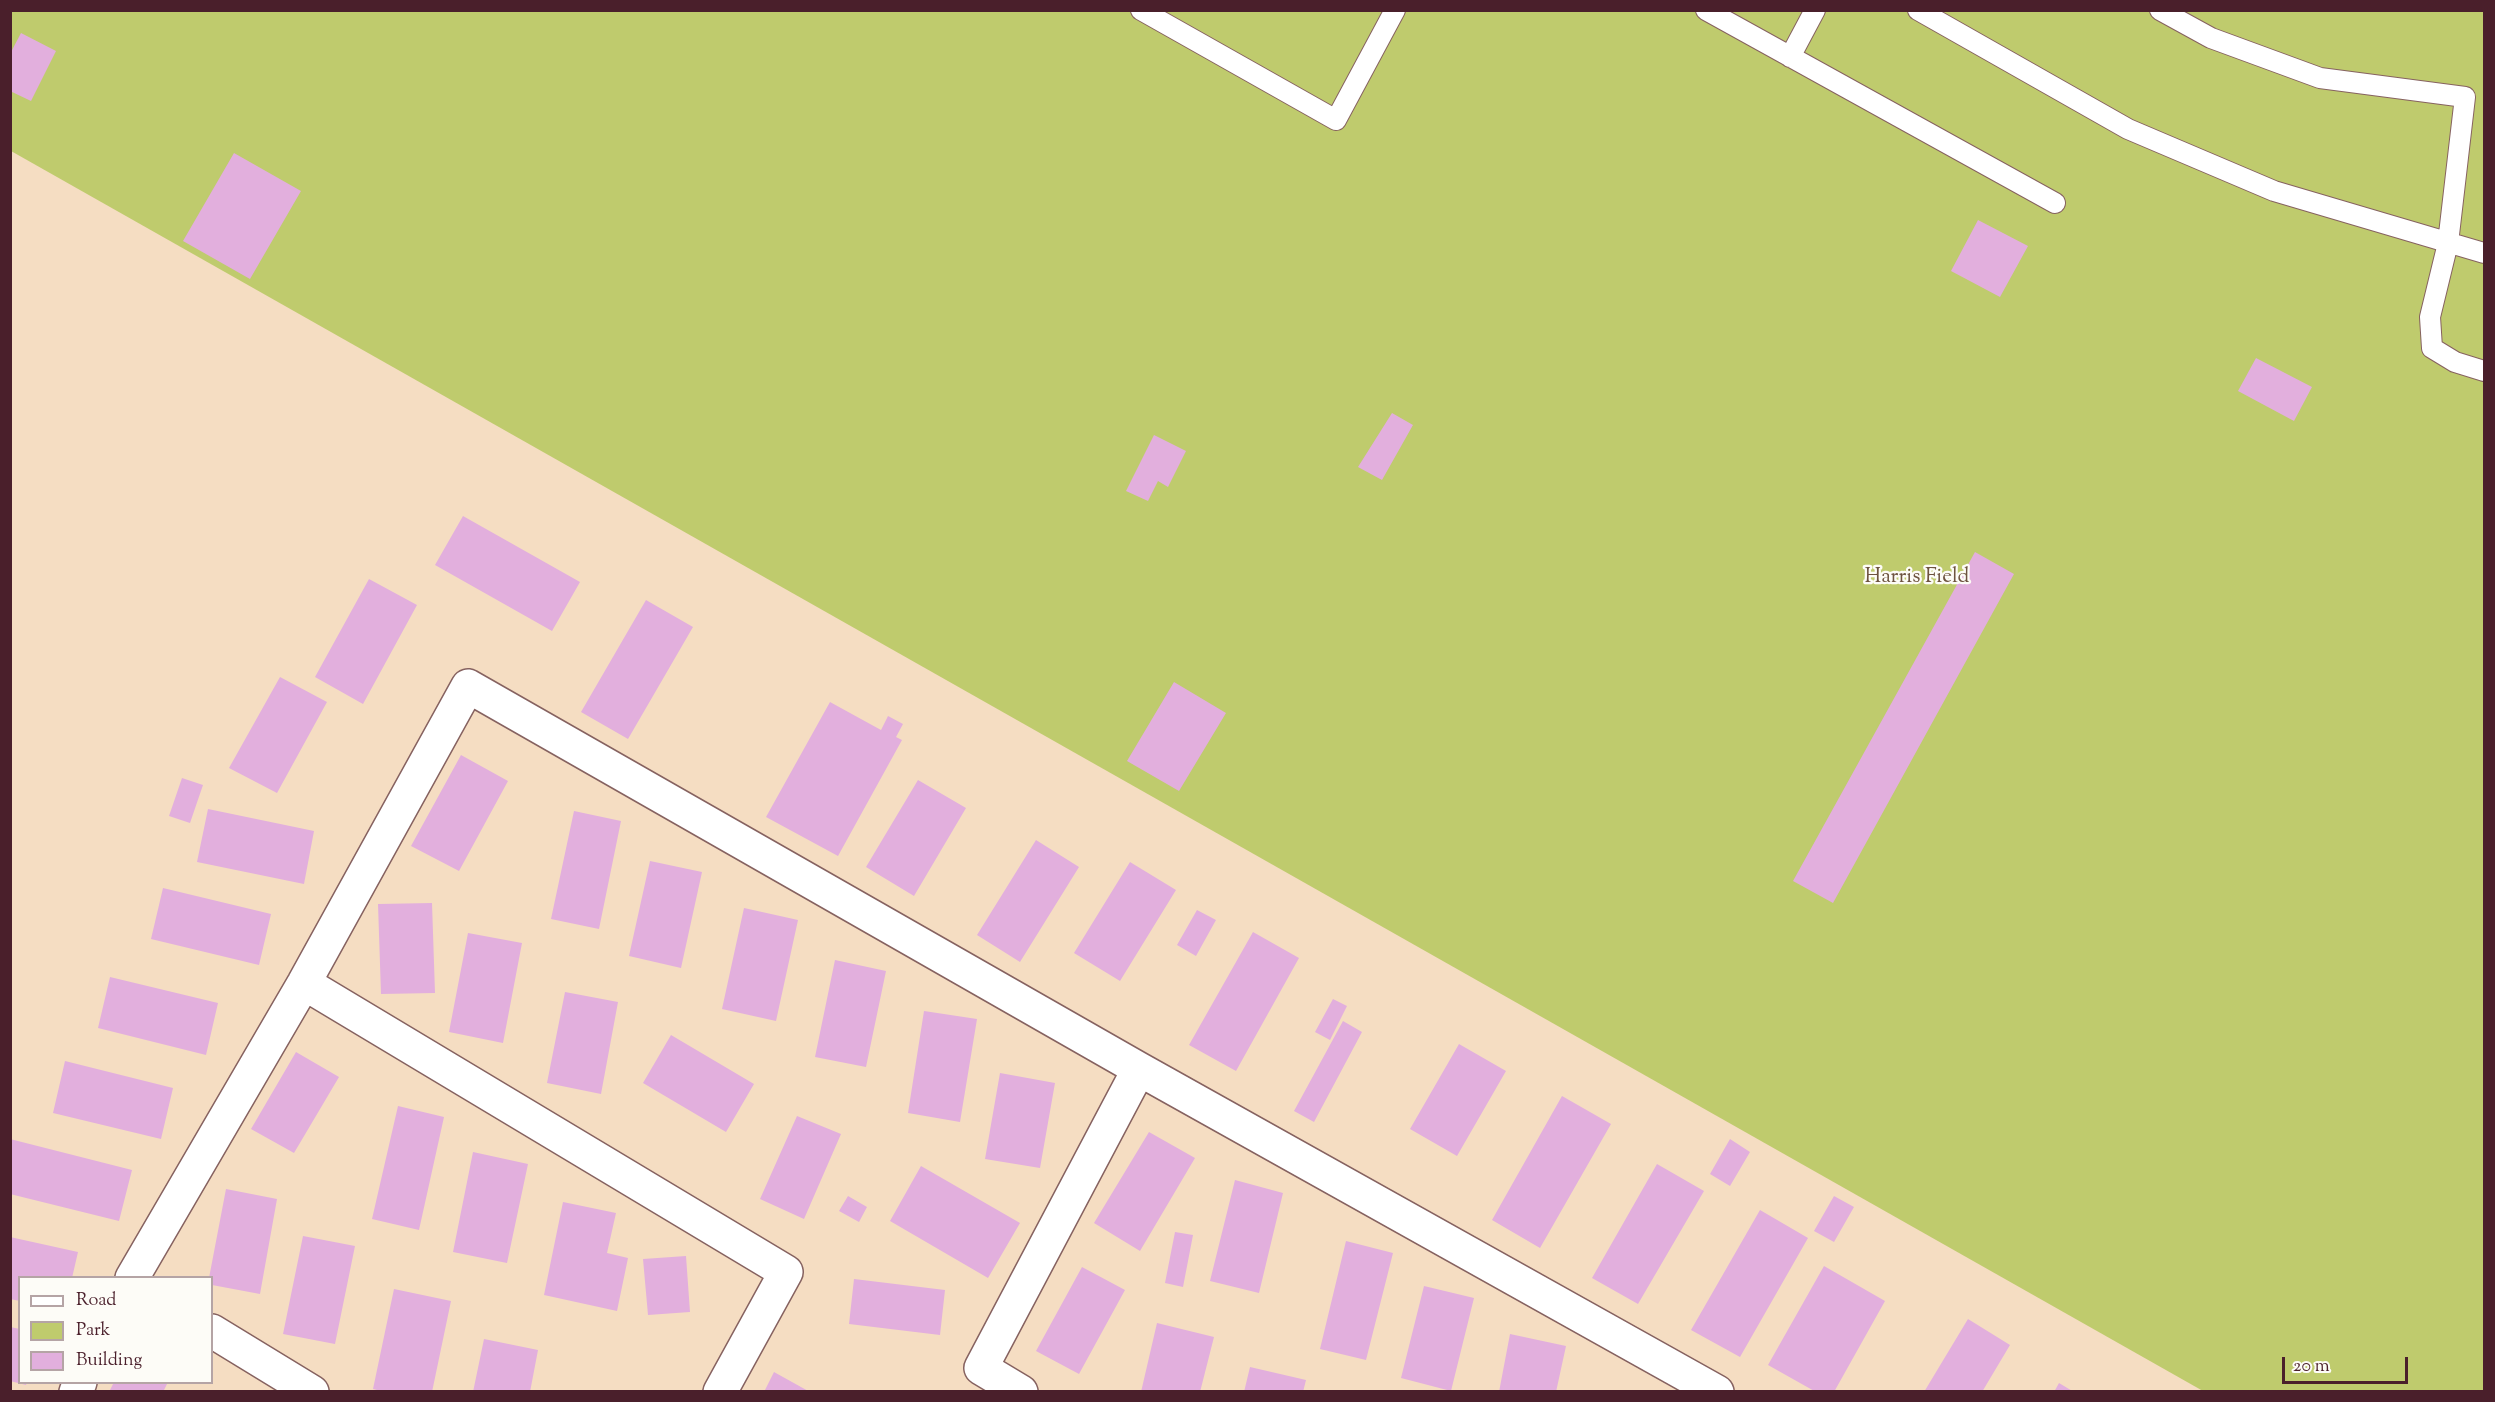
<!DOCTYPE html>
<html>
<head>
<meta charset="utf-8">
<style>
	body { margin:0 }
	#map { position:relative; width:2495px; height:1402px; overflow:hidden; background:#f5ddc2; font-family:"Sorts Mill Goudy",serif }
	canvas { display:block }
	.frame { position:absolute; inset:0; border:12px solid #4a1f2b; pointer-events:none }
	.legend { position:absolute; left:18px; top:1276px; width:195px; height:108px; box-sizing:border-box; background:#fdfcf7; border:2px solid #b5a4a5; margin:0; padding:8px 10px; list-style:none; font-size:18px; color:#4a1f2b }
	.legend li { display:flex; align-items:center; gap:12px; height:30px }
	.legend b { width:30px; border:2px solid #b5a4a5 }
	.scale { position:absolute; left:2282px; top:1357px; width:126px; height:27px; box-sizing:border-box; border:3px solid #4a1f2b; border-top:0; padding-left:8px; font-size:18px; line-height:21px; white-space:nowrap; color:#4a1f2b; -webkit-text-stroke:4px #fdfcf7; paint-order:stroke }
</style>
</head>
<body>
<div id="map">
<canvas width="2495" height="1402"></canvas>
<div class="frame"></div>
<ul class="legend">
<li><b style="height:8px;background:#fff"></b>Road</li>
<li><b style="height:16px;background:#bfcb6d"></b>Park</li>
<li><b style="height:16px;background:#e2afdd"></b>Building</li>
</ul>
<div class="scale">20 m</div>
</div>
<script>
const ctx = document.querySelector('canvas').getContext('2d');
ctx.lineJoin = 'round';
function fillPath(path, color) { ctx.fillStyle = color; ctx.fill(path, 'evenodd'); }
function stroke(path, color, width, dash) { ctx.strokeStyle = color; ctx.lineWidth = width; ctx.lineCap = dash ? 'butt' : 'round'; ctx.setLineDash(dash || []); ctx.stroke(path); }
function label(font, color, halo, rows, align = 'center') {
  ctx.font = font + ' "Sorts Mill Goudy",serif'; ctx.lineWidth = 4.5; ctx.setLineDash([]); ctx.textBaseline = 'middle'; ctx.strokeStyle = halo; ctx.fillStyle = color; for (const [text, x, y, turn = 0] of rows) {
    ctx.save(); ctx.translate(x, y); ctx.rotate((+turn || 0) * Math.PI / 180); ctx.textAlign = isNaN(turn) ? turn : align; if (halo) ctx.strokeText(text, 0, 0); ctx.fillText(text, 0, 0); ctx.restore();
  }
}
const green = new Path2D(`
	M11,11H2484V1391H2203L11,151Z`);
const building = new Path2D(`
	M21,33L56,51L31,101L10,91V54Z
	M234,153L301,191L250,279L183,241Z
	M1978,220L2028,246L2000,297L1951,271Z
	M2256,358L2312,387L2294,421L2238,391Z
	M1392,413L1413,425L1382,480L1358,467Z
	M1154,435L1186,451L1168,487L1158,481L1148,501L1126,491Z
	M463,516L580,582L552,631L435,565Z
	M1975,552L2014,574L1833,903L1793,881Z
	M369,579L417,605L363,704L315,677Z
	M646,600L693,627L628,739L581,712Z
	M280,677L327,702L277,793L229,768Z
	M1174,682L1226,713L1179,791L1127,761Z
	M830,702L881,730L888,716L903,724L896,737L902,740L838,856L766,817Z
	M461,755L508,781L459,871L411,846Z
	M182,778L203,785L190,823L169,816Z
	M918,780L966,808L914,896L866,867Z
	M208,809L314,831L304,884L197,862Z
	M574,811L621,821L599,929L551,919Z
	M1036,840L1079,867L1020,962L977,935Z
	M650,861L702,872L681,968L629,956Z
	M1130,862L1176,890L1120,981L1074,953Z
	M163,888L271,914L259,965L151,939Z
	M432,903L435,993L381,994L378,904Z
	M744,908L798,920L776,1021L722,1009Z
	M1197,910L1216,920L1196,956L1177,945Z
	M1253,932L1299,958L1236,1071L1189,1045Z
	M468,933L522,943L503,1043L449,1032Z
	M835,960L886,971L866,1067L815,1057Z
	M110,977L218,1003L206,1055L98,1028Z
	M565,992L618,1002L601,1094L547,1083Z
	M1333,999L1347,1006L1330,1040L1315,1032Z
	M924,1011L977,1019L960,1122L908,1113Z
	M1343,1021L1362,1032L1314,1122L1294,1111Z
	M671,1035L754,1084L726,1132L643,1083Z
	M1459,1044L1506,1071L1457,1156L1410,1129Z
	M296,1052L339,1077L294,1153L251,1129Z
	M65,1061L173,1088L161,1139L53,1113Z
	M1000,1073L1055,1083L1040,1168L985,1159Z
	M1562,1096L1611,1124L1540,1248L1492,1220Z
	M398,1106L444,1117L419,1230L372,1219Z
	M797,1116L841,1134L804,1219L760,1199Z
	M1149,1132L1195,1158L1140,1251L1094,1223Z
	M10,1139L132,1170L119,1221L10,1194Z
	M1730,1139L1750,1152L1730,1186L1710,1174Z
	M473,1152L528,1164L507,1263L453,1252Z
	M1657,1164L1704,1191L1638,1304L1592,1278Z
	M921,1166L1020,1223L988,1278L890,1221Z
	M1235,1180L1283,1193L1259,1293L1210,1281Z
	M226,1189L277,1199L260,1294L212,1285V1278H209Z
	M848,1196L867,1207L859,1222L839,1211Z
	M1834,1196L1854,1207L1834,1242L1814,1231Z
	M563,1202L616,1213L607,1253L628,1258L617,1311L544,1295Z
	M1760,1210L1808,1238L1740,1357L1691,1330Z
	M1175,1232L1193,1235L1183,1287L1165,1283Z
	M303,1236L355,1246L335,1344L283,1334Z
	M10,1237L78,1252L72,1278H20V1301L10,1299Z
	M1346,1241L1393,1253L1366,1360L1320,1349Z
	M686,1256L690,1312L648,1315L643,1259Z
	M1824,1266L1885,1301L1834,1392H1816L1768,1365Z
	M1082,1267L1125,1290L1079,1374L1036,1351Z
	M854,1279L945,1290L940,1335L849,1324Z
	M1424,1286L1474,1298L1451,1391L1401,1378Z
	M394,1289L451,1301L432,1392H385L373,1389Z
	M1968,1319L2010,1345L1982,1392H1924Z
	M1157,1323L1214,1337L1200,1392H1141Z
	M10,1327L20,1329V1382H27L26,1385L10,1381Z
	M1510,1334L1566,1346L1556,1392H1499Z
	M484,1339L538,1350L530,1392H473Z
	M1250,1367L1306,1380L1303,1392H1244Z
	M774,1372L810,1392H764Z
	M114,1382H168L163,1392H109Z
	M2059,1383L2074,1392H2054Z`);
const service = new Path2D(`
	M1141,10L1336,120L1395,10
	M1706,10L2055,203
	M1918,10L2128,129L2274,191L2484,253
	M2160,10L2211,38L2320,78L2465,97L2448,243L2430,317L2432,348L2455,362L2484,371
	M1790,57L1815,10`);
const minor = new Path2D(`
	M304,983L786,1272L720,1392
	M132,1278L304,983L468,686L1139,1069L1717,1392
	M212,1331L312,1392
	M76,1392L80,1382
	M1021,1392L981,1368L1139,1069`);
const parkNames = [
	["Harris Field",1917,578]
];
fillPath(green, '#bfcb6d');
fillPath(building, '#e2afdd');
stroke(service, '#866260', 22);
stroke(minor, '#866260', 36);
stroke(service, '#fff', 20);
stroke(minor, '#fff', 33);
label('21px', '#6d533f', '#fdfcf7', parkNames);
</script>
</body>
</html>
